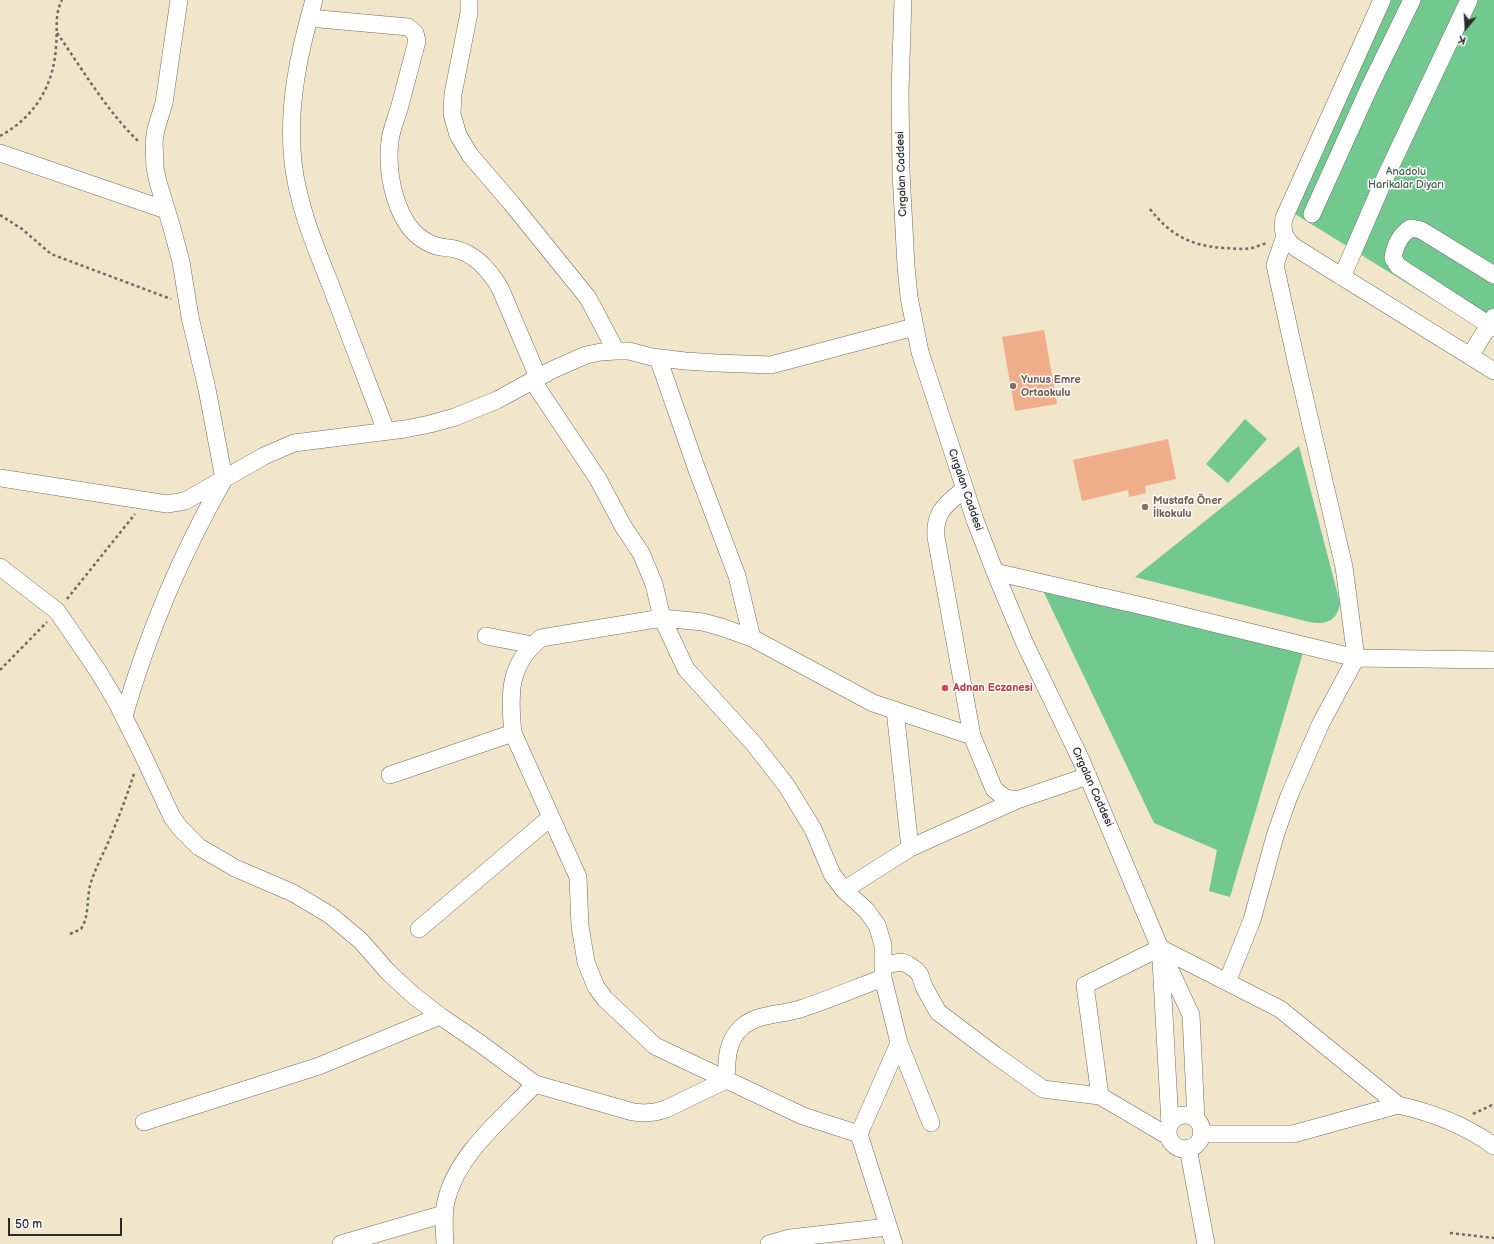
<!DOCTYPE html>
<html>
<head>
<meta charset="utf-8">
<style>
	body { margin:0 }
	#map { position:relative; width:1494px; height:1244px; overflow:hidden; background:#f1e5ca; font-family:"Balsamiq Sans",sans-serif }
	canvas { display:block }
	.north { position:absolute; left:1446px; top:8px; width:40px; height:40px; -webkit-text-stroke:3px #fff; paint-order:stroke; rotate:198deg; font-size:11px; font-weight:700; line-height:16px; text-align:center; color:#2b2b2b }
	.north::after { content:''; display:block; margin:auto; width:14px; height:18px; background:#2b2b2b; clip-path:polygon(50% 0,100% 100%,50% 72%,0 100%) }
	.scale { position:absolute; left:8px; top:1218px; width:114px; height:18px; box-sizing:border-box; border:2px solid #2b2b2b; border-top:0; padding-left:5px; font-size:12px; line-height:14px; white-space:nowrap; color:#2b2b2b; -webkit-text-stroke:3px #fff; paint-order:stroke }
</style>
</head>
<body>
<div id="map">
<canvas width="1494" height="1244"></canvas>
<div class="north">K</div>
<div class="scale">50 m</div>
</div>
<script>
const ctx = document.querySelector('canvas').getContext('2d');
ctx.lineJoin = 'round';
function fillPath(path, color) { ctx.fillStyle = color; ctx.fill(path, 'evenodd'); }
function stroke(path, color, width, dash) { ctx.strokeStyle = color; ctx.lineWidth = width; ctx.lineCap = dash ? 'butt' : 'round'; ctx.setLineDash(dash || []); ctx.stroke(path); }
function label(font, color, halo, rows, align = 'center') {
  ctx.font = font + ' "Balsamiq Sans",sans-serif'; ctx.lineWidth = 3; ctx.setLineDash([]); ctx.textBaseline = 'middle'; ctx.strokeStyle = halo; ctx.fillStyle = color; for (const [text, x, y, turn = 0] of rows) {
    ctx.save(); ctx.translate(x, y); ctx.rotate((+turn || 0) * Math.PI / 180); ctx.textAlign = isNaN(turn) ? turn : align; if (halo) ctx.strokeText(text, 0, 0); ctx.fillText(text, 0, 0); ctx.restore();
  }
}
const green = new Path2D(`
	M1389,0H1494V337L1295,214Z
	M1245,419L1267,439L1228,483L1206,464Z
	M1299,446L1340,603C1337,622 1325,625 1309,622L1135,577Z
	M1037,578L1305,646L1230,897L1209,891L1217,850L1154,823Z`);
const building = new Path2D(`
	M1044,330L1057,404L1015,411L1002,337Z
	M1168,439L1176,479L1145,486L1146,493L1129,497L1128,490L1082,501L1073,460Z`);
const path = new Path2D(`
	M57,33C83,70 106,110 139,142
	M0,136C35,117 54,85 56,46C58,29 54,15 62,0
	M1150,209C1170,235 1191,246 1224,248C1233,248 1243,250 1252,248C1257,247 1262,244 1267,243
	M0,215L22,229L51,254L171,299
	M67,599L135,514
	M0,670L47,622
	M70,934L81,929C90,915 86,898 91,882C95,870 101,858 107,845C117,822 126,798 134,774
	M1473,1114L1494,1104
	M1450,1233L1494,1238`);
const minor = new Path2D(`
	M314,0C299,52 287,107 293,162C298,206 315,246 331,286C349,335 368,383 386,431
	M469,0V13L453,94L452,114L458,135L470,155L512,204L588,298L616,351
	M903,0L900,91L901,172L906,266L909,297L920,352L975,520L995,572L1025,644L1081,760L1160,948L1191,1015L1196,1119
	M1382,0L1284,218C1281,231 1285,240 1296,248L1494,371
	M309,18L408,27L415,33L417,41C411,64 405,86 399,109C396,119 391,130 390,141C386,174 396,228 429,243C437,248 446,247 455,249C476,254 490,271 500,288L538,377
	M0,153L166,210
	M1312,214L1370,86L1412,0
	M1494,275L1421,230L1411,228C1400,234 1395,246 1393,258L1398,266L1494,328
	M1342,277L1384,180L1469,0
	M1470,356L1494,317
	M658,358L696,467L737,576L752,638
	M532,380L598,479L623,526L641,553L654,584L662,618L686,669L754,744L786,785L813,829L832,874L844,890L866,910L877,925L883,945V978L899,1043L859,1134L894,1244
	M0,478L167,504L185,501L264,456L294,443L405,429L430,424L455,417L497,400L552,370L586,355L601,352L616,351H629L652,357L685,361L717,363L771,365L914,327
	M964,489C947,504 934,511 936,537L972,736L994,789L1005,798L1017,800L1088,776
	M0,567L57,611L98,671L117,703L141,751L172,817L180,828L199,847L235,868L293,893L330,915L361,941L388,972L413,995L440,1016L481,1044L535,1084L633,1112L644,1113L655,1112L666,1109L726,1080C727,1062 726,1045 738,1031C754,1012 781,1016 803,1008C830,999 856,988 883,978
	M995,572L1151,608L1356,658L1494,660
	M486,636L533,645
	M895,710L910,848
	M124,716C149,630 180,557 224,479L207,389L190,317L181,262L172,228L158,182L155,168L154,142L156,129L164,103L179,0
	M390,775L513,733
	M844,890L910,848L1017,800
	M419,929L551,817
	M1160,948L1280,1009L1398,1105C1434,1113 1465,1125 1494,1146
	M1160,948L1085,985L1100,1096L1168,1136
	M1161,960L1170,1124
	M884,967L889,964L902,962L907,964L916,970L920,975L924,987L938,1012L995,1055L1043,1089L1100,1096
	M1227,982L1252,920L1275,836L1289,796L1321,723L1356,658L1344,567L1297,365L1275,265L1285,236
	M899,1043L931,1123
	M1168 1132a17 17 0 1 1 34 0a17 17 0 1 1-34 0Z
	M144,1122L319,1066L440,1016
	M859,1134L803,1116L655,1046L605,999L596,987L586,962L580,926L578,877L513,733C509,695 508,664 541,638L662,618L703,622L721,627L752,638L873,703L972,736
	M1201,1134H1293L1398,1105
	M1188,1148L1206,1244
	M341,1244L444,1214
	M445,1244C444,1230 443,1215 446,1201C457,1154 503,1118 535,1084
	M769,1244L790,1238L888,1227`);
const markers = [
	[1013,386,4,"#8d6e63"],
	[1145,507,4,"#8d6e63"],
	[945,688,4,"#e0444e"]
];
const parkNames = [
	["Anadolu",1406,172],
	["Harikalar Diyarı",1406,185]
];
const streetNames = [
	["Cırgalan Caddesi",902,174,-92],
	["Cırgalan Caddesi",965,490,71],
	["Cırgalan Caddesi",1092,787,66]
];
const educationNames = [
	["Yunus Emre",1021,380],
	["Ortaokulu",1021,393],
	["Mustafa Öner",1153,501],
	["İlkokulu",1153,514]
];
const healthNames = [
	["Adnan Eczanesi",953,688]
];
fillPath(green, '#71c990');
fillPath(building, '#efae89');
stroke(minor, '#706c63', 18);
stroke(path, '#706c63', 2.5, [3, 3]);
stroke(minor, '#fff', 17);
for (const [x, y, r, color] of markers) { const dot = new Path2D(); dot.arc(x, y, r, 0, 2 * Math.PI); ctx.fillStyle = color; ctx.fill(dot); stroke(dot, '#fff', 1.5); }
label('11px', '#44624e', '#fff', parkNames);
label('11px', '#2b2b2b', '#fff', streetNames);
label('bold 11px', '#785e54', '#fff', educationNames, 'left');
label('bold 11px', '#be3a42', '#fff', healthNames, 'left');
</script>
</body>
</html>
